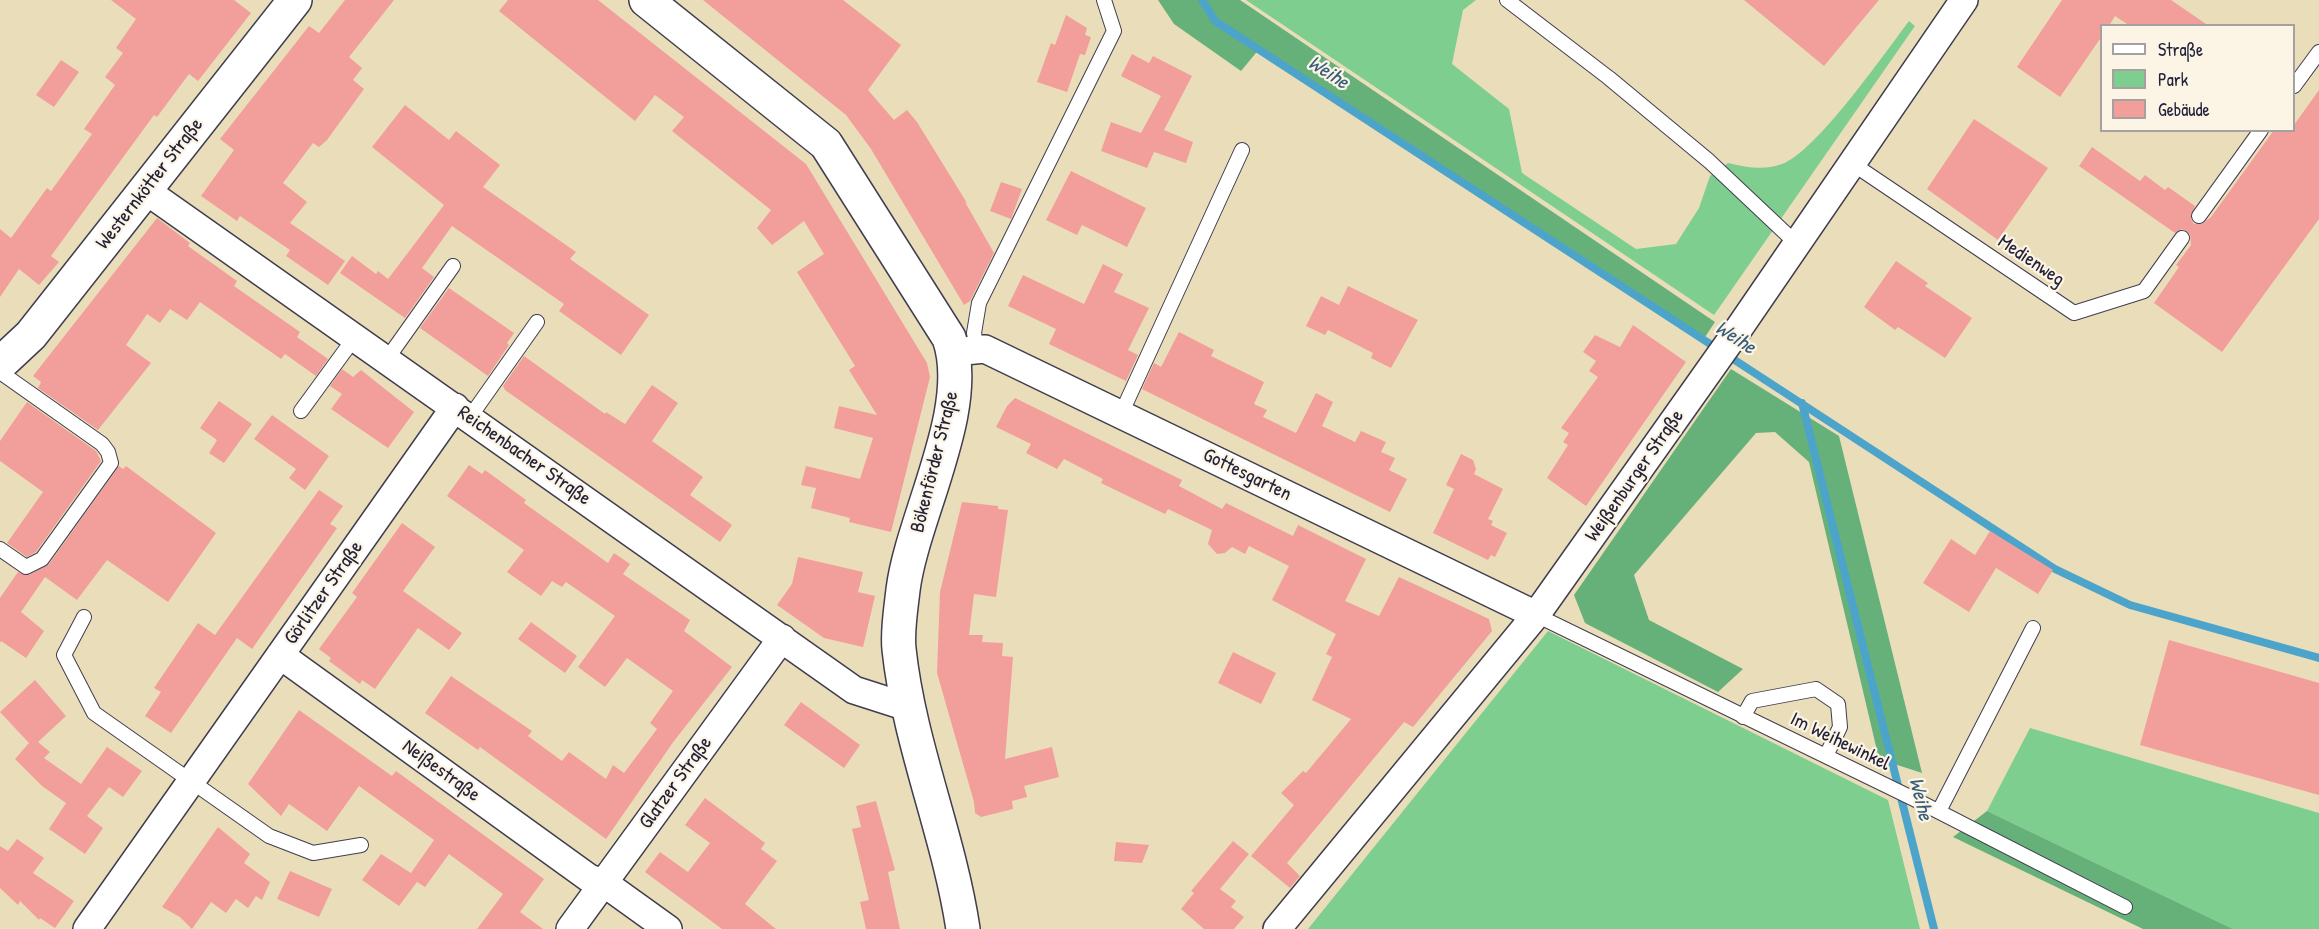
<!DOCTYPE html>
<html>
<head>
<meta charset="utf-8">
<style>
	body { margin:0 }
	#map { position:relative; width:2319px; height:929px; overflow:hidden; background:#eaddba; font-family:"Patrick Hand",sans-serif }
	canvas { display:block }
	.legend { position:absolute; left:2100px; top:24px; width:195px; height:108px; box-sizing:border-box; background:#fcf5e5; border:2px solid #a5a1a1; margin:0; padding:8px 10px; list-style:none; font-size:18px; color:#22223b }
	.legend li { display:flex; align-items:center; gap:12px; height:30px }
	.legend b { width:30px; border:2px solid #a5a1a1 }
</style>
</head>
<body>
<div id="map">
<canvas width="2319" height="929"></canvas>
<ul class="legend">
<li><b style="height:8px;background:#fff"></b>Straße</li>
<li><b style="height:16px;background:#7ece8f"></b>Park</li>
<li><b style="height:16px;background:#f29f9b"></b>Gebäude</li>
</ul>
</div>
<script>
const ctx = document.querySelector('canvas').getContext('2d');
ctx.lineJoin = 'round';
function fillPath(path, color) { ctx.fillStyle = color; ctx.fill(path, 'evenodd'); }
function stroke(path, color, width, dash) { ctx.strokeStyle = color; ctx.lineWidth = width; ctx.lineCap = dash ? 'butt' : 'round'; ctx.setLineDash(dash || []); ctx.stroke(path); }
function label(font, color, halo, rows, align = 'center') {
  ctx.font = font + ' "Patrick Hand",sans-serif'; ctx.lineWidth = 4.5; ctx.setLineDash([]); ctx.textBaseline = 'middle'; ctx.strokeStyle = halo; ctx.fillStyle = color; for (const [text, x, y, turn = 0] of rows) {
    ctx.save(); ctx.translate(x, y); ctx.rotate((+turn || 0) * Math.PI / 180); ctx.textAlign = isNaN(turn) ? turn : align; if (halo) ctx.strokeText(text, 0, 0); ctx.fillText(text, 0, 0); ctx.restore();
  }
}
const green = new Path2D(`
	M1246,0H1476L1463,10L1452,64L1509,109L1522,173L1636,249L1676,244L1699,208L1710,176L1728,163C1745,167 1763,171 1782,164C1816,152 1884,54 1909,21L1915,26L1714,315Z
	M1548,631L1888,800L1920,929H1308Z
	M2030,728L2319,813V929H2233L1987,811Z`);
const forest = new Path2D(`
	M1158,0H1240L1715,322L1705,337L1260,48L1241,71L1174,24Z
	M1731,369L1839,436L1922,773L1879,759L1809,462L1775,432L1756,433L1634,575L1649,620L1743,669L1718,692L1585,623L1574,595Z
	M1987,811L2233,929H2143L1953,837Z`);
const stream = new Path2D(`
	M1202,0L1215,21L2055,569L2130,605L2319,658
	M1802,403L1934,929`);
const building = new Path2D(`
	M111,0H234L251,13L198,81L189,74L157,117L154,115L51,256L59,262L39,285L19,269L0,297V229L11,238L47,188L51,191L92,134L84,129L115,85L105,77L123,53L116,48L136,19Z
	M345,0H394L349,57L362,68L353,80L364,89L327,140L319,147L313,143L283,183L307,202L290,223L345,261L328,285L286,256L290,250L240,216L237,221L201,196L234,150L220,139L309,26L319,33Z
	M508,0H598L806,164L927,363L930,377L891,532L849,522L850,518L811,508L816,488L801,485L806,466L860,479L873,438L834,428L839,406L877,415L849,370L855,366L797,272L824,254L804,221L772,245L757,228L771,210L672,131L684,117L655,95L635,121L499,11Z
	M703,0H843L901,45L868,90L894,120L907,110L917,122L967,203L965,202L994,253L970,301L964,305L871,149L846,115Z
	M1744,0H1879L1824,66Z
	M2062,0H2171L2209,26H2130L2115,16L2109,26H2102V36L2060,97L2017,67Z
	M1066,15L1087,28L1085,35L1091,37L1085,55L1080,54L1067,92L1037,82L1051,43L1055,45Z
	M1132,54L1149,63L1153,56L1192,76L1164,130L1193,142L1186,163L1154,152L1147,168L1101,151L1111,122L1141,133L1161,96L1121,76Z
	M61,60L79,72L54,107L36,95Z
	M2319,90V219L2222,352L2154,303L2179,267L2176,265L2191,245L2190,234L2182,229L2175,233L2079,166L2092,147L2140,181L2145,175L2165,190L2168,187L2195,206L2191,219L2194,224H2202L2211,217L2274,130H2294V125Z
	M405,105L449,140L456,131L500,165L483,187L576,252L570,259L649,315L621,355L559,311L564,304L452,226L422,268L434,277L405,318L340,273L352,256L376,274L378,271L388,279L444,205L372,147Z
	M1974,119L2048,168L1998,240L1927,189Z
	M1071,171L1146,208L1127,247L1082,225L1077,235L1046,220Z
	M1001,182L1022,189L1011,219L990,211Z
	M157,218L190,243L188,246L237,281L234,286L300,332L297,337L328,359L316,376L285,354L281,359L200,302L187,320L170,309L160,323L147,314L126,345L151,363L98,430L38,388L41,382L33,376Z
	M1896,261L1928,283L1925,286L1972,318L1945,358L1898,327L1895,330L1864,307Z
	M1103,264L1123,274L1114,292L1149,308L1128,350L1138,355L1126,381L1049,344L1056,329L1008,306L1023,275L1084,304Z
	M1348,286L1418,320L1391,368L1371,358L1373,353L1328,330L1325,335L1306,326L1321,296L1339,305Z
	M449,288L514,333L507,343L509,345L488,376L420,328Z
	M1633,325L1686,362L1586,506L1547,478L1568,445L1563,442L1569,433L1561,428L1598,377L1589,371L1596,361L1583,352L1595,335L1620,347Z
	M1179,332L1214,350L1211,356L1264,382L1254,404L1267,410L1263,417L1296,433L1316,393L1333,402L1322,426L1355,442L1361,431L1386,442L1381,452L1395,458L1389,470L1407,479L1390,512L1142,389L1154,363L1161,367Z
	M524,356L605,414L606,412L625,424L652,385L678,403L652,441L703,477L690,495L732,525L720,542L505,390L503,386Z
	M342,369L353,377L361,370L414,412L388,448L331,409L342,394L330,386Z
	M1015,398L1182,480L1179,486L1222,509L1226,503L1293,536L1298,525L1366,559L1345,601L1379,616L1399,577L1489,619L1492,631L1413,727L1404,722L1287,863L1300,876L1290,888L1251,856L1294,805L1281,793L1303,771L1306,773L1351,719L1312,700L1332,657L1326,654L1336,634L1272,600L1289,566L1249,546L1245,554L1232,547L1225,553L1217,554L1208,544L1212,530L1168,509L1165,514L1101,483L1103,479L1064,459L1057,469L1026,453L1031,444L996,427L1007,406Z
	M219,401L252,424L224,463L209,453L217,440L200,428Z
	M27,402L96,451L101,461L36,552L27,557L7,543L43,492L0,461V441Z
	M272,415L329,456L305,490L289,478L296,469L254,439Z
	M1461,454L1473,460L1476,469L1474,474L1503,489L1488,519L1493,521L1491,525L1507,533L1495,557L1491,555L1488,560L1433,533L1454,489L1446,485Z
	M469,465L482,474L485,470L526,500L524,503L608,563L614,553L630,564L623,574L690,620L684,631L732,667L674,741L606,839L480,747L478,750L425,713L451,676L532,731L528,736L562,761L569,752L606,779L613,765L624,773L657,729L650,723L673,691L627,658L605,687L578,667L615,616L566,582L562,587L552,581L541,596L507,572L524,550L447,496Z
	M119,466L123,469L126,466L216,533L168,602L107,560L77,600L45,577L21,612L44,631L26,658L1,641L0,643V598L18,572L29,575L49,564Z
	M319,490L343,506L330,524L337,528L252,649L237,638L171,733L145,716L161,692L154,688L198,623L215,635Z
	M962,502L998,506V509L1008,510L996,597L974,594L969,635H983L982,642L1003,643L1002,656L1013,657L1005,759L1052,747L1059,777L1024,786L1027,797L1012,801L1013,809L981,817L975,813L974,802L937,673L940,592Z
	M402,523L435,547L403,591L462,633L449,650L418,628L375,689L362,680L360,684L329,661L331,658L319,649L357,597L352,593Z
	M1990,531L2053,570L2038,594L1996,568L1969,612L1923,583L1951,539L1975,555Z
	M798,557L863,572L858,592L875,596L863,647L824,638L777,605L792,584Z
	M531,622L577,656L565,673L518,639Z
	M2169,640L2319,683V795L2140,745Z
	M1233,652L1276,673L1261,704L1218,683Z
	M35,680L66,716L38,742L50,752L44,758L81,784L107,747L142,771L123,797L109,787L87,816L103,828L85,854L49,829L66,803L42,786L15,759L29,743L0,712Z
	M801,702L860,745L844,768L784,725Z
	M299,710L392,776L396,771L544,879L520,912L543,929H477L503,894L449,854L425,887L417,882L399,906L362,880L381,854L411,873L434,840L359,786L327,831L289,804L281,816L248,784Z
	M705,798L765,843L761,849L777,861L745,904L776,929H722L645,872L660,852L688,872L710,843L685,825Z
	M876,801L895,870L888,872L900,929H866L860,902L869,900L852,829L861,827L856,806Z
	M218,827L250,854L244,863L270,882L262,900L256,896L248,908L236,899L226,913L211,902L192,929L180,917L162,907Z
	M17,839L44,858L33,873L74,901L55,928L40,918L39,920L20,901L18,905L0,888V846L8,851Z
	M1233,841L1249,854L1220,889L1236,901L1231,907L1244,917L1234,929H1204L1181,909L1194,893L1191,891Z
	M1116,842L1149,845L1142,863L1114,861Z
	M290,871L332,889L319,917L277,899Z`);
const lane = new Path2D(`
	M1507,0L1609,78L1709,161L1797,244
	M2294,86L2319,52
	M1853,164L2074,313L2144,291L2182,238
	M2199,216L2261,130
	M977,350L974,333L979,303L1114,31L1104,0
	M387,359L453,266
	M0,372L102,444L108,452L111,463L42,559L26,567L0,549
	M301,411L355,337
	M1121,414L1242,150
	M470,417L537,322
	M1536,615L1916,800L2125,907
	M84,617L64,655L94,713L269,836L313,853L361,845
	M1743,717L1752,701L1816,689L1838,704L1840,727L1826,756
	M1939,811L2033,628`);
const street = new Path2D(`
	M145,190L854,690L910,708
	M954,352L985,349L1536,615
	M280,655L589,878L604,883L668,929
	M87,929L455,407
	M570,929L782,638
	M1277,929L1536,615L1733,337L1964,0`);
const secondary = new Path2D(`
	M646,0L826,144L949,338C974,409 912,517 903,590C901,608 897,631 899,649C909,744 949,835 963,929
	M0,364L31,335L295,0`);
const streetNames = [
	["Westernkötter Straße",150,184,-52],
	["Medienweg",2031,261,34],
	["Reichenbacher Straße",524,456,35],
	["Bökenförder Straße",935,462,-76],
	["Gottesgarten",1247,475,26],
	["Weißenburger Straße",1635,476,-55],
	["Görlitzer Straße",324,593,-55],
	["Im Weihewinkel",1840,742,26],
	["Neißestraße",441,771,36],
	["Glatzer Straße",676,783,-54]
];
const waterNames = [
	["Weihe",1328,73,33],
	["Weihe",1735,338,33],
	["Weihe",1920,799,76]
];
fillPath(green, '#7ece8f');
fillPath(forest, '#66b17a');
stroke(stream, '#4da4ca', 8);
fillPath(building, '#f29f9b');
stroke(lane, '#403e4e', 16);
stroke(street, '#403e4e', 30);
stroke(secondary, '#403e4e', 36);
stroke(lane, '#fff', 14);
stroke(street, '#fff', 27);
stroke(secondary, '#fff', 33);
label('20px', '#22223b', '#fcf5e5', streetNames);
label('italic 21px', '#355c7b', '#fcf5e5', waterNames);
</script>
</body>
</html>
